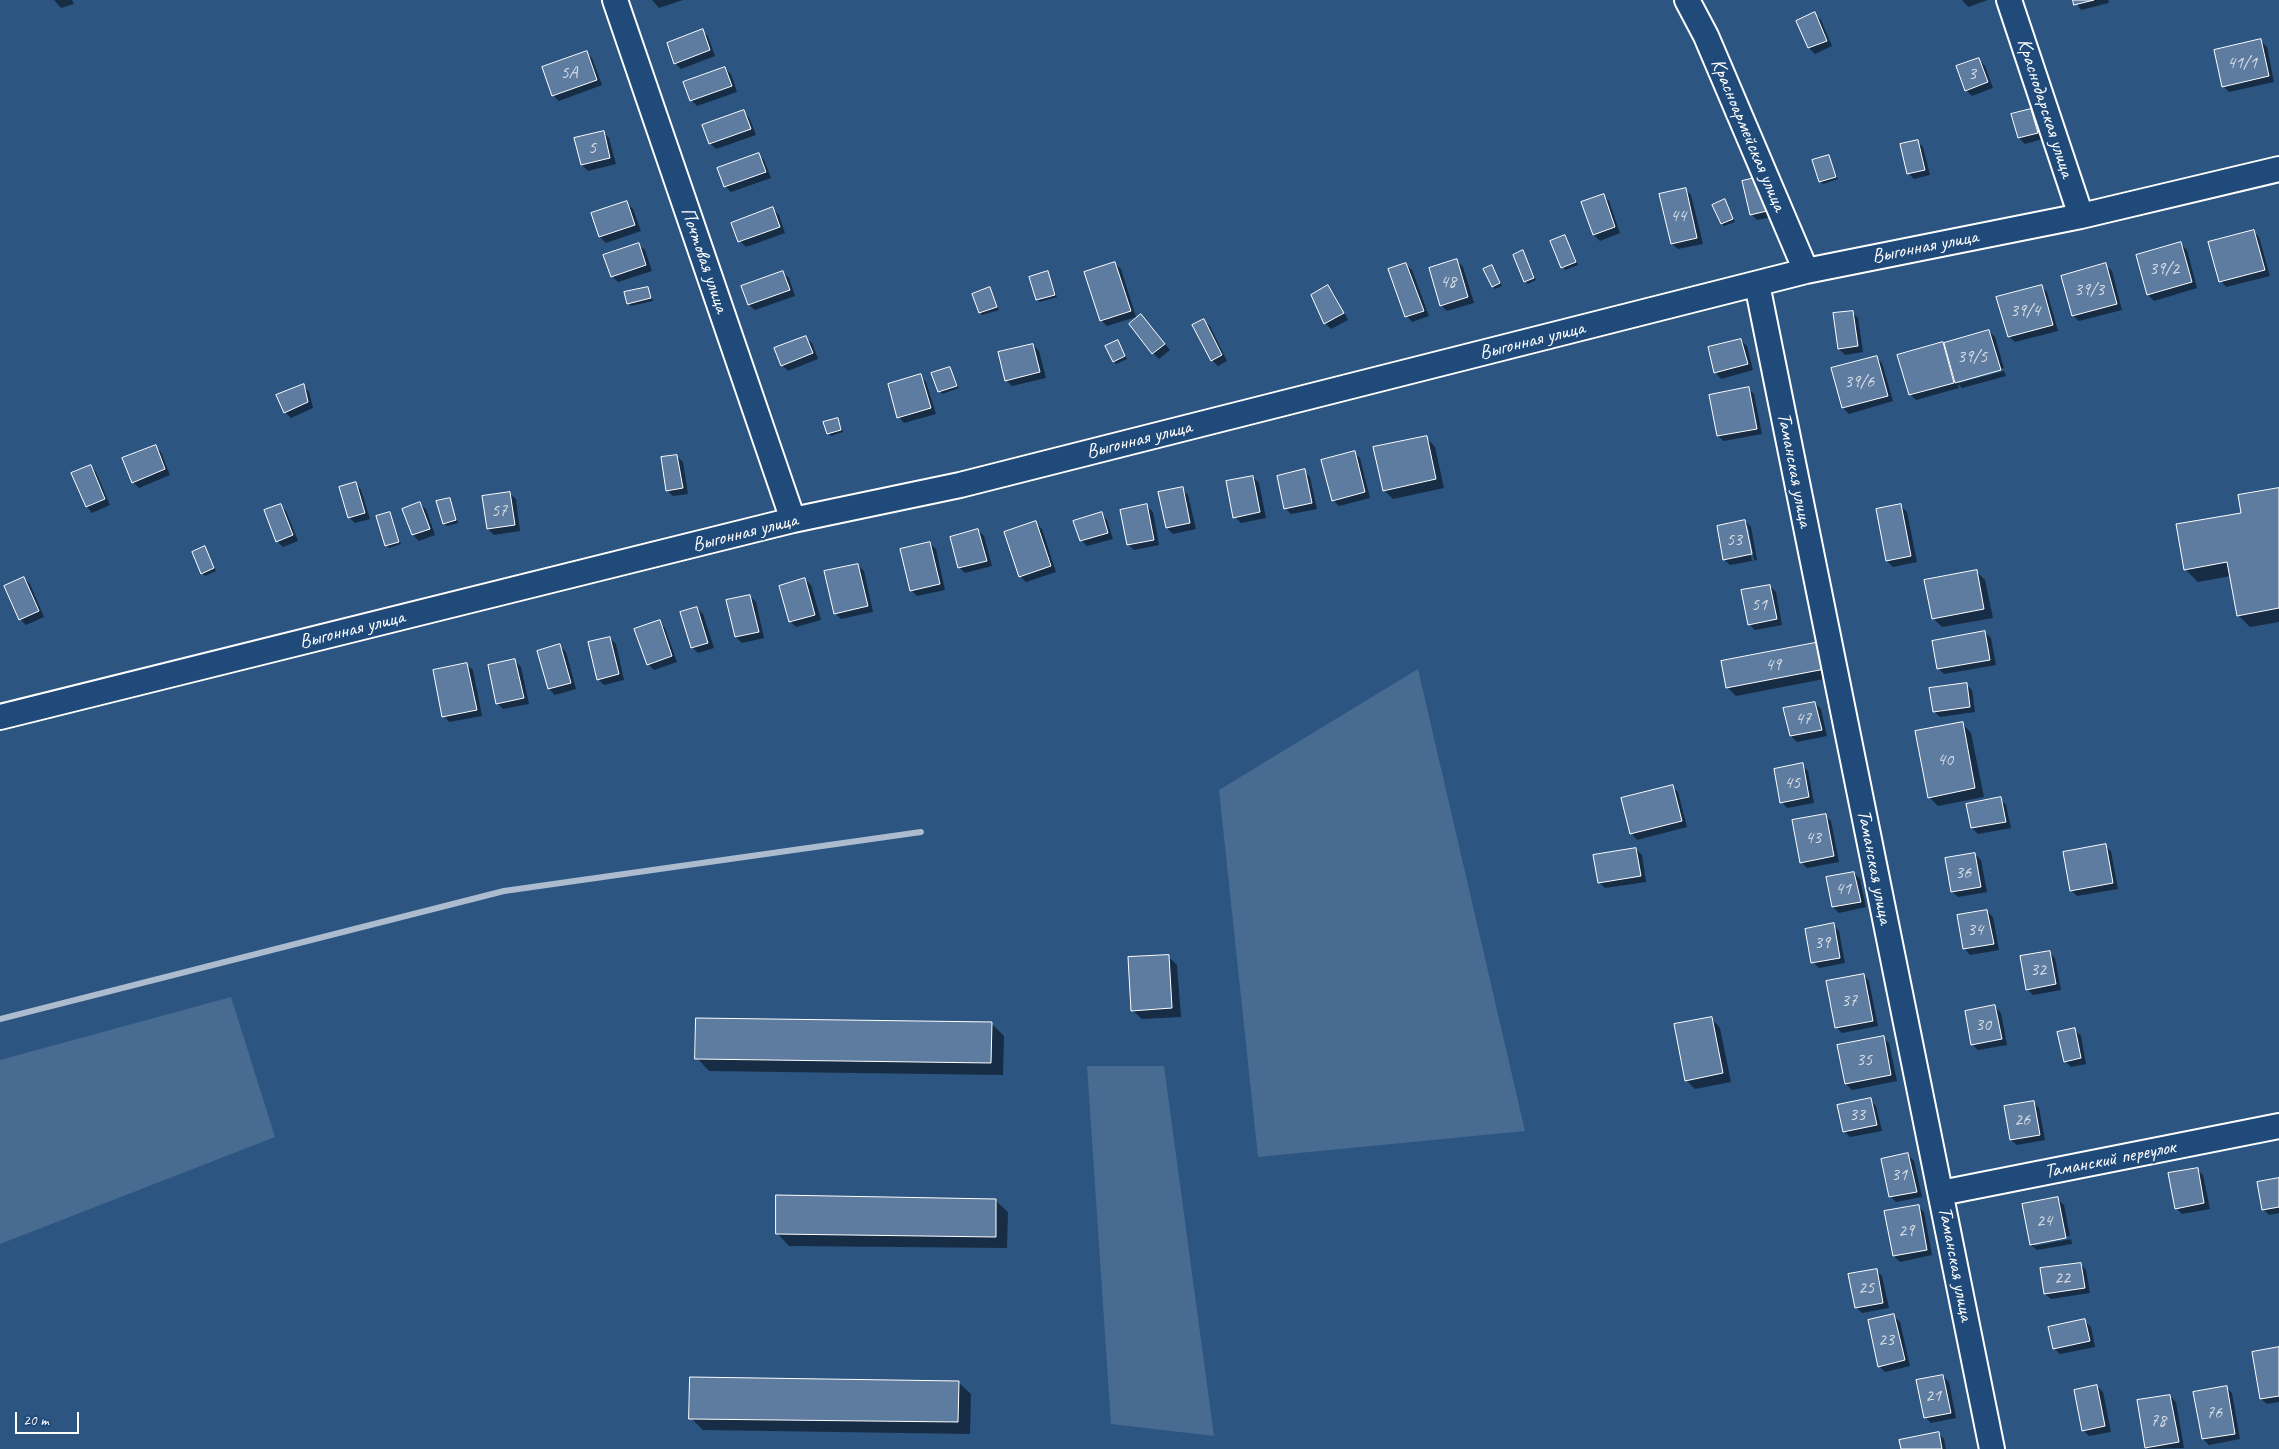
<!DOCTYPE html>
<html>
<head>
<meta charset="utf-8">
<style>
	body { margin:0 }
	#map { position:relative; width:2279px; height:1449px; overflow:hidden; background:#2c5582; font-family:Caveat,sans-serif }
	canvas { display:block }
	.scale { position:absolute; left:15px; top:1412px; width:64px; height:22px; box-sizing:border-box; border:2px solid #fff; border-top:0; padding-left:6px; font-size:15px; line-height:18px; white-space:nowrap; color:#fff; -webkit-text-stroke:4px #1f4a7a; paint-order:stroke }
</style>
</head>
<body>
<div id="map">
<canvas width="2279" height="1449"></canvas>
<div class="scale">20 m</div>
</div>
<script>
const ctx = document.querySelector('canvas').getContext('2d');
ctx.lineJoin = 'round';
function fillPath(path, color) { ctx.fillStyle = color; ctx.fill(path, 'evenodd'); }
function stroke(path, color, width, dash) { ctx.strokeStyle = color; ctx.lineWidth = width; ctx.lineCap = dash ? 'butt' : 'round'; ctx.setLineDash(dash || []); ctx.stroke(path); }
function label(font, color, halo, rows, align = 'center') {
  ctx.font = font + ' Caveat,sans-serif'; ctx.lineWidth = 4.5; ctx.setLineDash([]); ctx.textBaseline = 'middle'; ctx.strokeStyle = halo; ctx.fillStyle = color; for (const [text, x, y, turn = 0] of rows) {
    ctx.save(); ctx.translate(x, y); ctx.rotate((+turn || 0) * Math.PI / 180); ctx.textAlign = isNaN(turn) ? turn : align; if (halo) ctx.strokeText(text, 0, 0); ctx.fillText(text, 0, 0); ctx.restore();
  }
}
const green = new Path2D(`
	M1418,669L1525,1131L1258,1157L1219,790Z
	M231,997L275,1137L0,1244V1060Z
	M1087,1066H1164L1214,1436L1111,1424Z`);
const shadow = new Path2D(`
	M54,0H72L74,4L61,8Z
	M652,0H683L659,8Z
	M1962,0H1988L1968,7Z
	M2074,0H2108L2109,3L2081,10Z
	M1815,14L1821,20L1832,46L1815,54L1809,48Z
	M702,31L708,36L715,56L681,69L675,63Z
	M2261,41L2267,47L2274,82L2229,92L2223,86Z
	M586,52L592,58L602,85L559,101L553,95Z
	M1979,60L1985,66L1993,88L1972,96L1966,90Z
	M725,68L731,74L737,92L697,106L691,100Z
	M2031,110L2037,116L2043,139L2025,144L2019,138L2013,115Z
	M743,111L749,117L756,135L716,149L710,143Z
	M603,132L609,138L616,164L588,171L582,165L576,139Z
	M1917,141L1923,147L1930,175L1914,179L1908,173Z
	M758,154L764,160L771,178L731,192L725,186Z
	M1828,156L1838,179L1823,184L1820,181Z
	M1759,178L1772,217L1757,220L1751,214Z
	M1685,189L1691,195L1703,244L1678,249L1672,244Z
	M1603,195L1609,201L1620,233L1600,241L1594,235Z
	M1724,201L1735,222L1724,226L1722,224Z
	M627,203L633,209L641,231L606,243L600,237L592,214Z
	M773,209L779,215L785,233L746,247L740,241Z
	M2253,231L2259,237L2270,276L2226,287L2221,281Z
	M1565,236L1578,265L1565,270L1552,242Z
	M2181,244L2187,250L2197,288L2154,301L2148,295Z
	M639,245L645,250L652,271L618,282L612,276Z
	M1523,252L1536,280L1528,284L1525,281Z
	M1457,261L1463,267L1474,303L1447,311L1441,305Z
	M1115,263L1121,269L1136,317L1107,326L1101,320Z
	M1406,264L1412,270L1429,316L1412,322L1407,316Z
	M2106,265L2112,271L2122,310L2079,321L2073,316Z
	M1492,267L1502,286L1495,289L1493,286Z
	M783,272L789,278L795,296L755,310L749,305Z
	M1048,272L1057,297L1040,302L1037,300Z
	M2041,286L2047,292L2058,331L2015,342L2009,336Z
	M1328,287L1333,292L1348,320L1331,329L1325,323Z
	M648,288L653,301L631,306L629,304Z
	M990,289L999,310L982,315L980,313Z
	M1852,312L1858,318L1863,352L1845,355L1839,349Z
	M1141,316L1170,350L1159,359L1153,353Z
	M1204,321L1210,326L1227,361L1218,366L1212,360Z
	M1989,331L1995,337L2004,368L1959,381V383L2004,371L2006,376L1962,388L1958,384L1959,388L1916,400L1910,394L1942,344L1947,348Z
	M806,338L812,343L818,359L788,371L782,365Z
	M1741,340L1747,346L1753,370L1721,379L1716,373L1709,348Z
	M1117,341L1127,359L1116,364L1114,362Z
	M1033,345L1039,351L1046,378L1012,386L1006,380Z
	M1876,357L1882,363L1893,401L1849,414L1843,408L1833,369Z
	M950,368L959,388L942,394L933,374Z
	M920,376L926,382L936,414L904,423L899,417Z
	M304,386L309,392L313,408L291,418L285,412Z
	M1748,389L1754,394L1762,434L1724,441L1718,436Z
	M837,419L843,432L831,436L828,433Z
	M1426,437L1435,447L1444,488L1393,499L1384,490Z
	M155,446L161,452L170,475L139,488L133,482Z
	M1354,452L1360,458L1370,498L1339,506L1333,500Z
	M677,456L683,462L688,494L673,496L667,490Z
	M90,466L96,472L110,505L92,513L87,507Z
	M1304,471L1310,477L1317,509L1291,514L1285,508Z
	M1253,477L1259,483L1266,518L1241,523L1235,517Z
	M356,484L361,490L370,519L355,523L349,517Z
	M1182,489L1188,495L1196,529L1173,534L1167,528Z
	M2279,489V622L2250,627L2238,615L2231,576L2198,582L2185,569L2242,514Z
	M510,494L516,499L520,531L494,535L488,529L483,498Z
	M449,499L458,523L447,526L444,523Z
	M420,504L426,509L435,535L419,541L413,535L404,510Z
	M280,505L286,511L298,541L283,547L277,541Z
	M1147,506L1153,512L1159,545L1134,550L1128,544Z
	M1901,506L1907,512L1917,562L1893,567L1887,561L1878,510Z
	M390,513L401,544L389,548L386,545Z
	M1101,514L1107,520L1113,539L1087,546L1081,540Z
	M1745,521L1751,527L1757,560L1730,565L1724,559ZM1745,526H1748L1754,560L1752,561Z
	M1036,523L1042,529L1056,572L1026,582L1020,576Z
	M978,530L984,536L992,566L965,573L959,567Z
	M930,543L936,549L945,590L917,596L911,590Z
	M205,548L216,571L205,576L202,573Z
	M858,565L864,571L873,612L841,619L835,613Z
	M1976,571L1985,580L1993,618L1942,627L1933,618Z
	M24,578L30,584L44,617L26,625L20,619Z
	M805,579L811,585L821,620L796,627L790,621Z
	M1770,586L1776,592L1782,625L1755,630L1749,624Z
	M750,596L756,602L764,638L742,643L736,637Z
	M697,608L703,614L714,648L698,653L692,647Z
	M659,622L665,628L677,662L654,670L648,664Z
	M1985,632L1991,638L1996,665L1944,674L1938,668Z
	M610,638L616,644L624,680L604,685L598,679Z
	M1820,644L1834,677L1736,696L1727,687Z
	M560,646L566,652L576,689L555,695L549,689L538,652Z
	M515,661L521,667L529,704L503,709L497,703Z
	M467,665L473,670L482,716L449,722L444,716Z
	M1966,684L1972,690L1975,712L1940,717L1934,711Z
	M1815,703L1821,709L1827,736L1797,742L1791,736Z
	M1962,723L1971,733L1984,797L1938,806L1929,797Z
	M1802,765L1808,771L1814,803L1787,808L1782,802Z
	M1672,786L1678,792L1687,827L1637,840L1632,834Z
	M2000,799L2006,805L2011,828L1978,834L1972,828Z
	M1825,815L1831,821L1839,862L1807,868L1801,862Z
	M2105,846L2111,851L2118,889L2077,896L2071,890Z
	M1636,849L1642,855L1646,882L1605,888L1599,882Z
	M1975,854L1981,860L1987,892L1958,897L1952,891Z
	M1854,873L1860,879L1866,907L1839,913L1833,907Z
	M1987,911L1993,917L1999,950L1970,955L1965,949Z
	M1833,925L1839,931L1845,963L1819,968L1813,962Z
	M2049,952L2055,958L2061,990L2033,995L2027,989Z
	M1168,956L1177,965L1181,1017L1142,1019L1132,1010Z
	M1863,975L1869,981L1878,1026L1842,1033L1836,1027Z
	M1995,1007L2001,1013L2007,1045L1978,1050L1972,1044Z
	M1711,1018L1720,1028L1731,1082L1695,1089L1686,1080Z
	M991,1023L1004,1036L1003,1075L709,1071L697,1058Z
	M2075,1030L2081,1036L2086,1064L2071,1067L2065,1061Z
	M1883,1037L1889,1043L1897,1081L1852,1090L1846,1084Z
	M1870,1100L1876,1106L1882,1131L1850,1137L1844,1131Z
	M2033,1102L2039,1108L2045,1140L2017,1145L2011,1140Z
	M1908,1155L1914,1161L1922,1197L1896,1202L1890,1196Z
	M2197,1169L2203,1175L2210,1209L2182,1214L2176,1208Z
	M2279,1180V1213L2269,1215L2263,1209Z
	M2058,1199L2064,1205L2070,1236L2034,1243V1246L2071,1239L2072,1244L2037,1250L2031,1245Z
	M995,1200L1008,1212L1007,1248L789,1246L777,1233Z
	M1918,1206L1924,1212L1932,1255L1900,1262L1894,1256L1885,1212Z
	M2081,1264L2086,1270L2090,1293L2051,1299L2045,1294Z
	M1876,1270L1882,1276L1889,1308L1862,1313L1856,1307Z
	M1894,1316L1900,1322L1910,1366L1885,1372L1879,1366Z
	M2085,1321L2091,1327L2095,1347L2060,1354L2054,1348Z
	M2279,1348V1402L2267,1404L2261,1399Z
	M1943,1376L1949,1382L1956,1418L1931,1423L1925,1417Z
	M958,1382L971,1394L970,1434L703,1430L691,1418Z
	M2097,1386L2103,1392L2111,1432L2089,1436L2083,1430Z
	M2226,1387L2232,1393L2240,1439L2209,1445L2203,1439Z
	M2170,1396L2176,1402L2184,1448L2148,1449L2146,1447Z
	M1938,1433L1944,1439L1946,1449H1903Z`);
const stream = new Path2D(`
	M0,1019L504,891L921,832`);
const building = new Path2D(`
	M2073,0H2094L2074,5Z
	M1815,12L1827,41L1808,48L1796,21Z
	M703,29L710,50L674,64L667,43Z
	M2261,39L2269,76L2222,87L2214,50Z
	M587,51L597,80L552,96L542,67Z
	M1979,58L1988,82L1965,91L1956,66Z
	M725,67L732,86L690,101L683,82Z
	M2031,109L2038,133L2018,138L2011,114Z
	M744,110L751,129L709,144L702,125Z
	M604,131L610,158L581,165L574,138Z
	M1918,140L1925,170L1907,174L1900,144Z
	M759,153L766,172L724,187L717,168Z
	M1829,155L1836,177L1819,182L1812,160Z
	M1759,177L1767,211L1750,215L1742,181Z
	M1686,188L1697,238L1671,244L1659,194Z
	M1604,194L1615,227L1593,235L1581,202Z
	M1725,199L1733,219L1721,224L1712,205Z
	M627,201L635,225L599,237L591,213Z
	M773,207L780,227L738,242L731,223Z
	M2254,230L2265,270L2219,282L2208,242Z
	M1565,235L1576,262L1561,268L1550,241Z
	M2181,242L2192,282L2147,295L2136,255Z
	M639,243L646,265L611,277L603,255Z
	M1523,250L1534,278L1524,282L1513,255Z
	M1457,259L1468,297L1440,306L1429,268Z
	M1115,262L1131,311L1100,321L1084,272Z
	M1406,263L1424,311L1405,317L1388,269Z
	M2106,263L2117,304L2072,316L2061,276Z
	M1492,265L1500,283L1492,287L1483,269Z
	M783,271L790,290L748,305L741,286Z
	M1048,271L1055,295L1036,300L1029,277Z
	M1328,285L1344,313L1324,324L1311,295Z
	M2042,285L2053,325L2008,337L1996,297Z
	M648,287L651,298L627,304L624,292Z
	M990,287L997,307L979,313L972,294Z
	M1853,311L1858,346L1838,349L1833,313Z
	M1141,314L1165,344L1152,354L1129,324Z
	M1204,319L1222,355L1211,361L1192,325Z
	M1989,330L2001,370L1955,383L1944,343Z
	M806,336L813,353L781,366L774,348Z
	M1741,339L1748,364L1714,373L1708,347Z
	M1118,340L1125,356L1113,362L1105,346Z
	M1943,342L1954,383L1909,395L1897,355Z
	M1033,344L1040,372L1005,381L998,352Z
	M1877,356L1888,396L1842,408L1831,368Z
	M950,367L957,386L938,392L931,373Z
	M921,374L931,408L897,418L888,384Z
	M304,384L308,402L284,413L276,395Z
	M1749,387L1757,429L1717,436L1709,395Z
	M838,418L841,430L827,434L823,422Z
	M1427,436L1436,479L1383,491L1373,447Z
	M156,445L165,469L132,483L122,458Z
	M1355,451L1365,492L1332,501L1321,460Z
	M677,455L683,488L666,491L661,457Z
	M91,465L105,499L86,507L71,473Z
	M1305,469L1312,503L1284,509L1277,476Z
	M1253,476L1260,512L1233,518L1226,481Z
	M356,482L365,513L348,518L339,487Z
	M1183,487L1190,523L1166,528L1158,492Z
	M2279,488V608L2237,616L2227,562L2184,570L2176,524L2241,513L2238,495Z
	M510,492L515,525L487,529L482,496Z
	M450,498L456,520L443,524L436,501Z
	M420,502L430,529L412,535L402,509Z
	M281,504L293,535L276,542L264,510Z
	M1147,504L1154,540L1127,545L1120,510Z
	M1901,504L1911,556L1886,561L1876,509Z
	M390,512L399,542L385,546L376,516Z
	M1102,512L1108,533L1080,541L1073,521Z
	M1745,520L1752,554L1723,560L1717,526Z
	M1036,521L1051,566L1019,577L1004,532Z
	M978,529L987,561L958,568L950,537Z
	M930,542L940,584L910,591L900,549Z
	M205,546L214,568L201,574L192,552Z
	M858,564L868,606L834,614L824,571Z
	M1977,570L1984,609L1932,619L1924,580Z
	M24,577L39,611L19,620L4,586Z
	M805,578L815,615L789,622L779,586Z
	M1770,585L1777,619L1748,625L1741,590Z
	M750,595L759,632L735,637L726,600Z
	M697,607L708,643L691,648L680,612Z
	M660,620L672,656L647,665L634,629Z
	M1985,631L1990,660L1937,669L1932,641Z
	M610,637L619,674L597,680L588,642Z
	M1820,642L1825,669L1726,688L1721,661Z
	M560,644L571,683L548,689L537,651Z
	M515,659L524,698L496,704L488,665Z
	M467,663L477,710L442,717L433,670Z
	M1967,683L1970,707L1933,712L1929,688Z
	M1815,702L1822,730L1790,736L1783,708Z
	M1963,722L1975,788L1928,798L1915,731Z
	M1803,763L1809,797L1780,803L1774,769Z
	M1673,785L1682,821L1630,834L1621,798Z
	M2001,797L2006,822L1971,828L1966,804Z
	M1826,814L1834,856L1800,863L1792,820Z
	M2106,844L2113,883L2070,891L2063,852Z
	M1636,848L1641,876L1598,883L1593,855Z
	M1975,853L1981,887L1951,892L1945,858Z
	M1854,872L1861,902L1832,907L1826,877Z
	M1987,910L1994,944L1963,949L1957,915Z
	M1834,923L1840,958L1811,963L1805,929Z
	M2050,951L2056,984L2026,990L2020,956Z
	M1169,955L1172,1008L1131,1011L1128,957Z
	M1864,974L1873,1021L1835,1028L1826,981Z
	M1995,1005L2002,1039L1971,1045L1965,1011Z
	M1712,1017L1723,1073L1685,1081L1674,1024Z
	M696,1018L992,1022L991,1063L695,1059Z
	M2075,1028L2081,1058L2064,1062L2057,1032Z
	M1884,1036L1891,1075L1845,1084L1837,1045Z
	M1871,1098L1877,1125L1843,1132L1837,1105Z
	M2034,1101L2040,1135L2010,1140L2004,1106Z
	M1908,1153L1917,1192L1889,1197L1881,1159Z
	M2198,1168L2204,1203L2175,1209L2168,1173Z
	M2279,1178V1207L2262,1210L2257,1182Z
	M776,1195L996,1199V1237L776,1234Z
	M2058,1197L2066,1238L2030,1245L2022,1204Z
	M1919,1205L1927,1250L1893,1256L1884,1211Z
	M2081,1263L2085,1288L2044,1294L2040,1268Z
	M1877,1269L1883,1303L1855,1308L1848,1274Z
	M1894,1314L1905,1360L1878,1367L1868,1320Z
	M2085,1319L2090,1341L2053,1349L2048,1327Z
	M2279,1347V1396L2260,1399L2252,1352Z
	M1943,1375L1951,1413L1924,1418L1916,1380Z
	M690,1377L959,1381L958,1422L689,1419Z
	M2097,1385L2105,1426L2082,1431L2074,1390Z
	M2227,1386L2235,1434L2202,1439L2193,1392Z
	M2170,1395L2179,1442L2145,1448L2137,1400Z
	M1939,1432L1942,1449H1901L1899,1440Z`);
const minor = new Path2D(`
	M615,0L793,520
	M1687,0L1706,36L1806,271
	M2009,0L2081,216
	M1757,284L1992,1449
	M0,717L793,520L960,485L1806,271L2081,216L2279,169
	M1941,1193L2279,1126`);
const numberNames = [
	["41/1",2242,63],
	["5А",569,73],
	["3",1972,74],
	["5",592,148],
	["44",1678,216],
	["39/2",2164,269],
	["48",1448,282],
	["39/3",2089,290],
	["39/4",2025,311],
	["39/5",1972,357],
	["39/6",1859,382],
	["57",499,511],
	["53",1734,540],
	["51",1759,605],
	["49",1773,665],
	["47",1803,719],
	["40",1945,760],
	["45",1792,783],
	["43",1813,838],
	["36",1963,873],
	["41",1843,889],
	["34",1975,930],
	["39",1822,943],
	["32",2038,970],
	["37",1849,1001],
	["30",1983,1025],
	["35",1864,1060],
	["33",1857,1115],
	["26",2022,1120],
	["31",1899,1175],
	["24",2044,1221],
	["29",1906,1231],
	["22",2062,1278],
	["25",1866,1288],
	["23",1886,1340],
	["21",1933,1396],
	["76",2214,1413],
	["78",2158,1421]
];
const streetNames = [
	["Краснодарская улица",2045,108,72],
	["Красноармейская улица",1748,135,67],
	["Выгонная улица",1925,247,-11],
	["Почтовая улица",704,260,71],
	["Выгонная улица",1532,341,-14],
	["Выгонная улица",1139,440,-14],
	["Таманская улица",1794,470,79],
	["Выгонная улица",745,533,-14],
	["Выгонная улица",352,630,-14],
	["Таманская улица",1874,867,79],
	["Таманский переулок",2110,1160,-11],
	["Таманская улица",1955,1264,79]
];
fillPath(green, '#486b92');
fillPath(shadow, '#0007');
stroke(stream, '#acbcce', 6);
fillPath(building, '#5e7c9f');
stroke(building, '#fff', 1);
stroke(minor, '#fff', 28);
stroke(minor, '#1f4a7a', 24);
label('18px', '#d7dee7', null, numberNames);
label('20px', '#fff', '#1f4a7a', streetNames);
</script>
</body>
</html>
